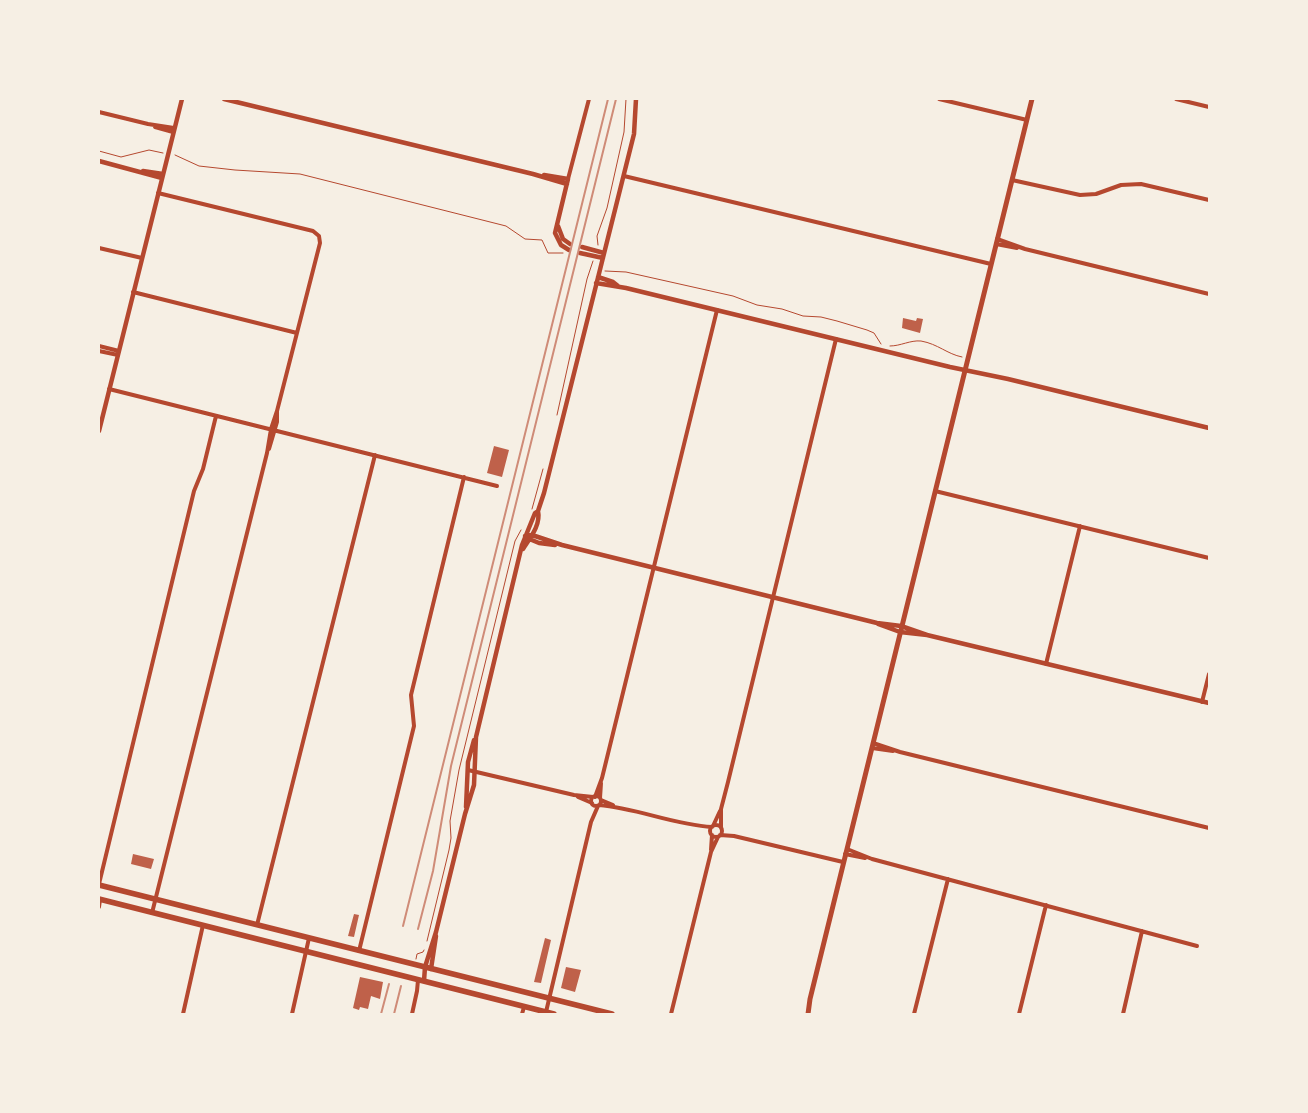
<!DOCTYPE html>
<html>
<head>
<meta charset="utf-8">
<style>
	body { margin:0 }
	#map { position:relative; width:1308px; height:1113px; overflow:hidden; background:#f6efe4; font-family:"Space Grotesk",sans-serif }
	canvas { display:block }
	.frame { position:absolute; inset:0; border:100px solid #f6efe4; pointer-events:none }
</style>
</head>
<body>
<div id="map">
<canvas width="1308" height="1113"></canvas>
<div class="frame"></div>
</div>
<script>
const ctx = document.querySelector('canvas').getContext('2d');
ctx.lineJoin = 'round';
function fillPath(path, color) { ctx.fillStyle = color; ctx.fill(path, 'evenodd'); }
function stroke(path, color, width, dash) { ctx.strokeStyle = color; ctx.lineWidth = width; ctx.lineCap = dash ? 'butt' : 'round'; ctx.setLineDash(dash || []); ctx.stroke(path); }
const building = new Path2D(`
	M903,318L916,321L917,318L923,319L920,333L902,328Z
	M494,446L509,450L502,477L487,473Z
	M133,854L154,859L151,869L131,864Z
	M354,914L359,915L354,937L348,936Z
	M545,938L551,940L541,983L534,982Z
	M566,967L581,970L575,992L561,988Z
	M360,977L383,982L380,999L371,996L368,1009L360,1007L359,1010L353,1008Z`);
const path = new Path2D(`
	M99,151L121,157L149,150L163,153
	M175,155L199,166L235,170L300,174L506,226L525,239L542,240L548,253H563
	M598,245L597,236L607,208L624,132L626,99
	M605,271L626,272L733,296L757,305L782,309L803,316L821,317L837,321L867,330L874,333L881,344
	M890,346C901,346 910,340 921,341C938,344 947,354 962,357
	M557,415L587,279L593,261
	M532,509L543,469
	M427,941L449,850L451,838L450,821L459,770L515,541L521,530
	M416,959L417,954L423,952L424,950`);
const minor = new Path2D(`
	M939,99L1027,120
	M1176,99L1209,107
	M99,112L148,124L174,128
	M155,127L173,132
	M624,176L991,264
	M568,179L589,99
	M1012,180L1080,195L1096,194L1121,185L1141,184L1209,200
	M158,193L313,231L319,236L320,243L277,411V422L269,449
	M997,239L1025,249L1209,294
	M996,244L1017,248
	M99,248L142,258
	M133,292L297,333
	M99,346L119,351
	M99,351L118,355
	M109,389L497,486
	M935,491L1209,558
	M1046,664L1080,526
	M1202,702L1209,674
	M873,743L900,752L1209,828
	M872,748L893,751
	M468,770L574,795L593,797
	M591 801a5 5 0 1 1 10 0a5 5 0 1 1-10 0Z
	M578,797L592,803
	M595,797L602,778L717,310
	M600,798L601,783
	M601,800L613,805
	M599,805C637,808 674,825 712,827
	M710 831a6 6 0 1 1 12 0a6 6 0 1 1-12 0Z
	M713,826L720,811
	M721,828V809L728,782L836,339
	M720,835L734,836L843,862
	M847,849L872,859L1197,946
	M711,850L712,835
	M845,854L865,858
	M99,884L194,491L203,469L216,416
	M99,907L100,900
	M152,913L267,453L271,429L277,411
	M257,925L375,455
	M359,951L414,726L411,695L464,477
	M546,1012L591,822L598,806
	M183,1014L203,925
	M292,1014L309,938
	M412,1014L417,991L418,980
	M522,1014L524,1007
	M671,1014L711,852L718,837
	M914,1014L948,879
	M1019,1014L1046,905
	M1123,1014L1142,931`);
const tertiary = new Path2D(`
	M224,99L533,174L567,184
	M99,161L162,178
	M143,171L163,174
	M544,175L568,179L555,233L561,245L569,250
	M558,226L563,239L570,244
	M582,247L604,253
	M580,253L603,258
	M598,277L613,282L618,286
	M596,283L626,288L950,367L1008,379L1209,428
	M99,431L182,99
	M525,536L532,535L562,545L877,623L901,626L927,635
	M527,538L539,543L555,545
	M523,549C530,538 541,525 538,511
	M878,624L900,632L927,635L1209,703
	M466,807L468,762L474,740
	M431,969L436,936
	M424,981L425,967L436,932L465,814L474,785L476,737L522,545L535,513L538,511L544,493L634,134L636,99`);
const secondary = new Path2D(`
	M808,1014L810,999L1032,99`);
const trunk = new Path2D(`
	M99,885L612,1014
	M99,899L554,1014`);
const rail = new Path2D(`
	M403,926L608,99
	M418,929L433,871L451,766L616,99
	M381,1014L389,984
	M394,1014L401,986`);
fillPath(building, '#bf614a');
stroke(path, '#b5482f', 1);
stroke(minor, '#b5482f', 4);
stroke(tertiary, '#b5482f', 4.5);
stroke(secondary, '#b5482f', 5);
stroke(trunk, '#b5482f', 5.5);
stroke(rail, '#cf8b77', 2);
</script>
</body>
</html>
